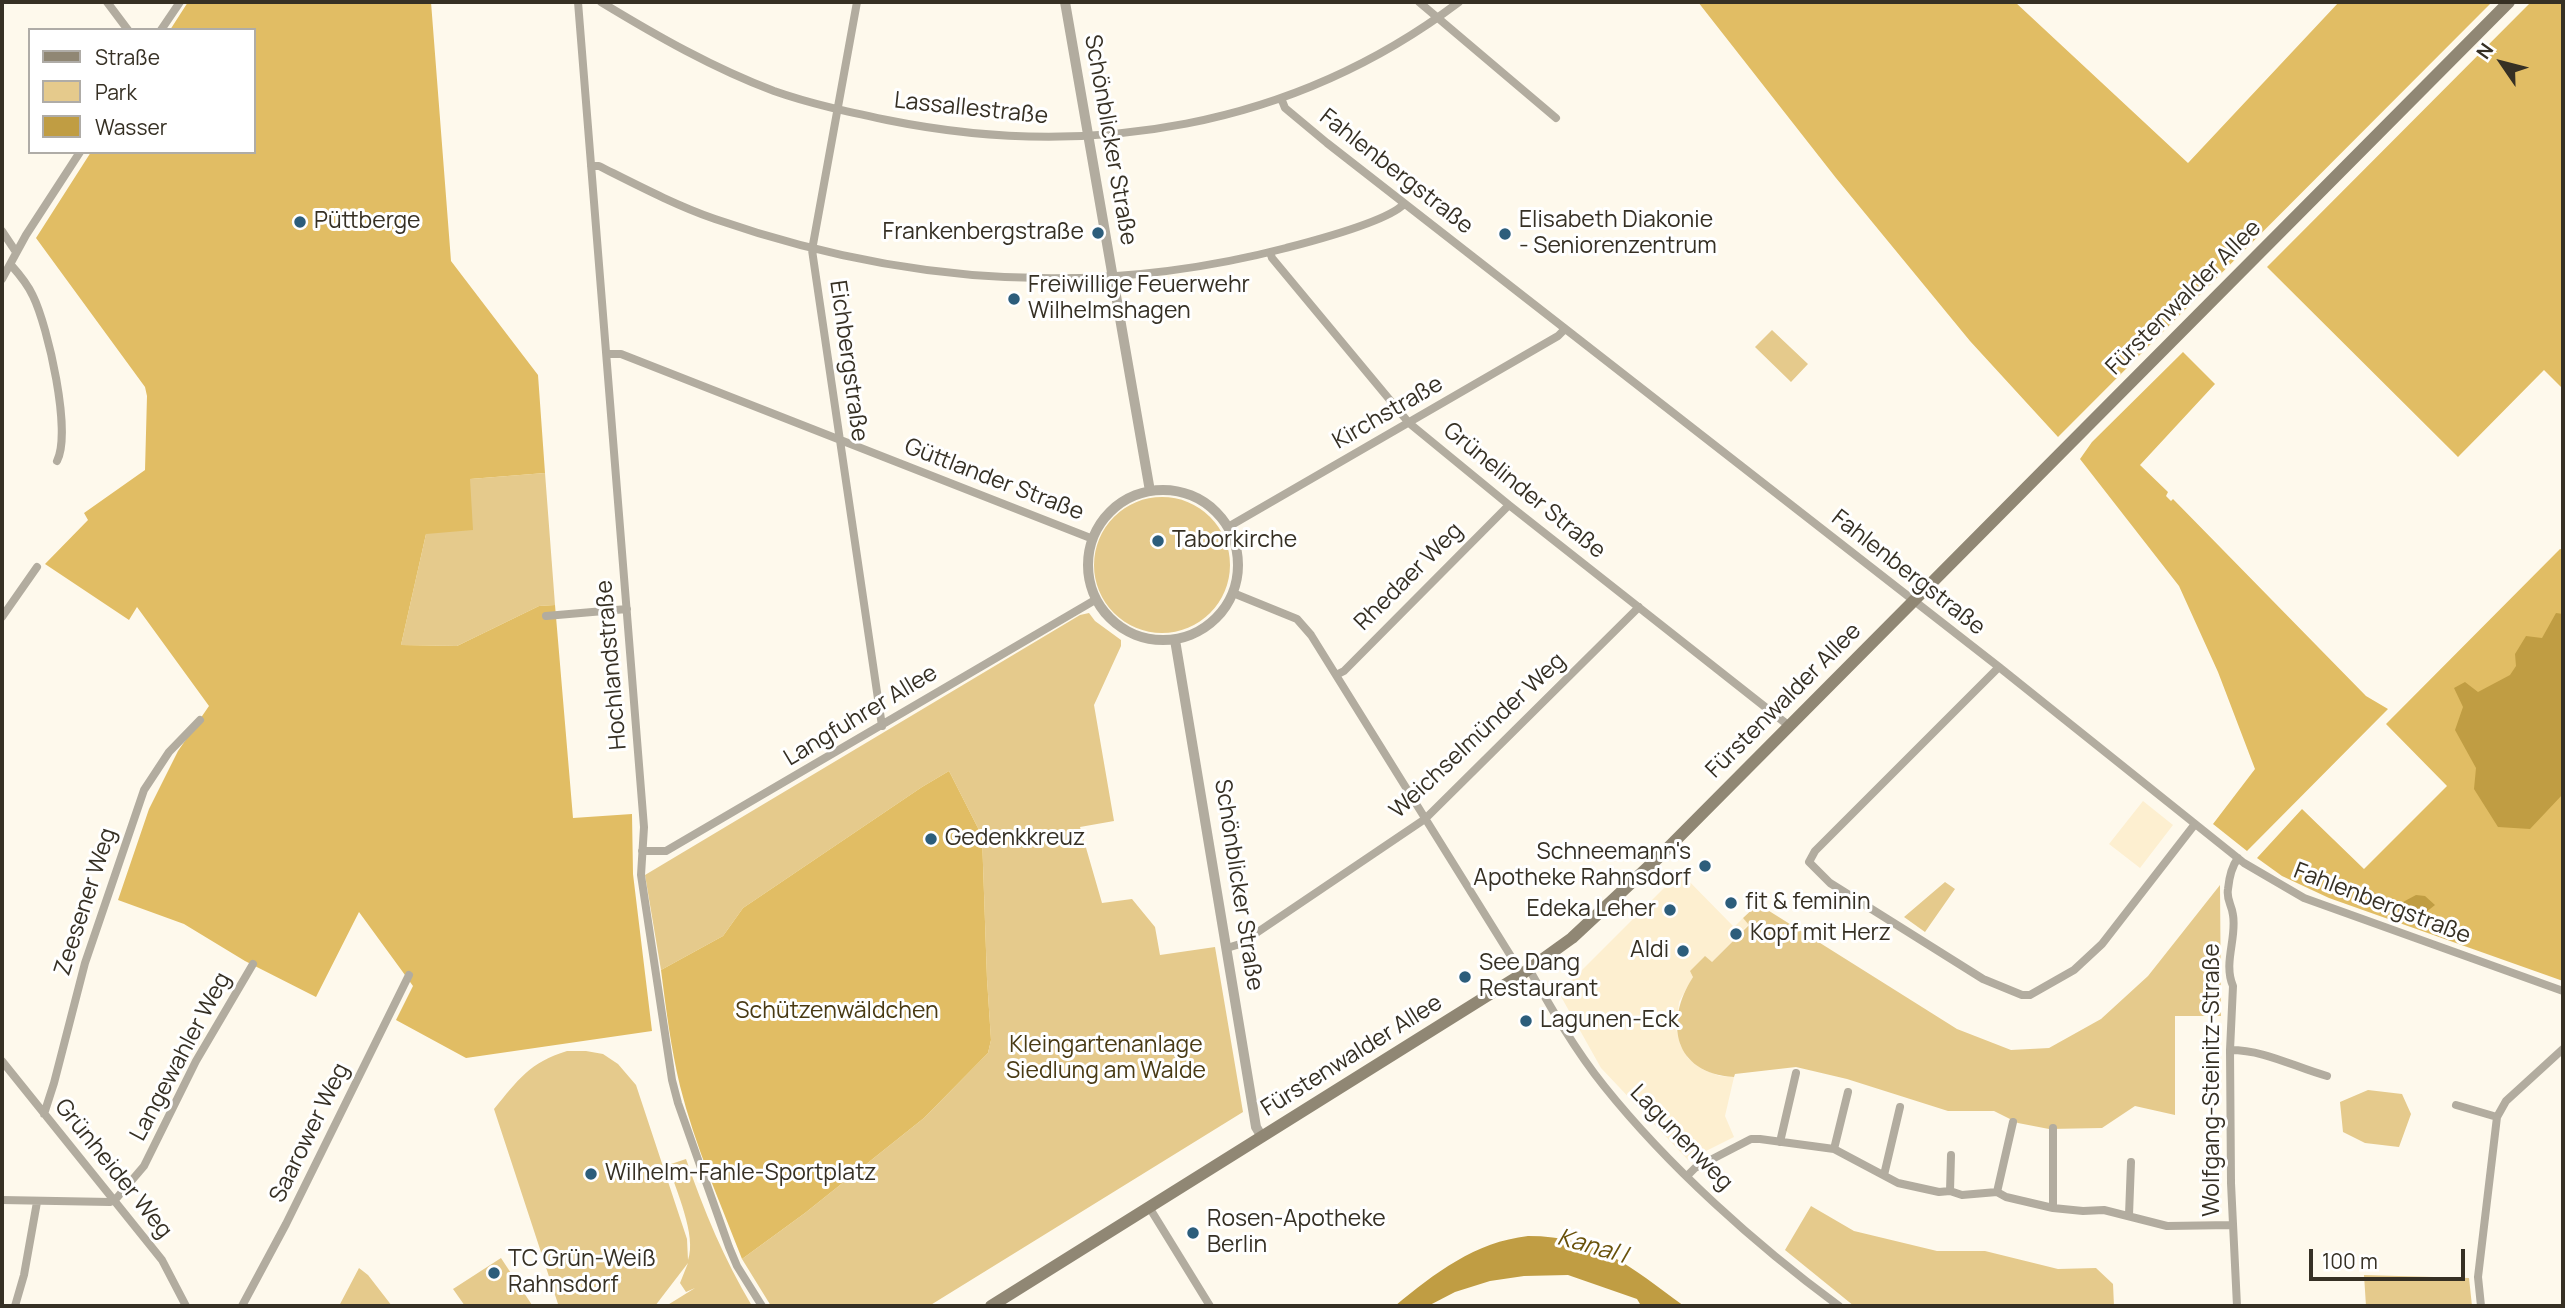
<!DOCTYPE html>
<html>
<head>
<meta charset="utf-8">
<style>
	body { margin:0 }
	#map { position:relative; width:2565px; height:1308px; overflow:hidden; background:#fef9ec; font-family:Manrope,sans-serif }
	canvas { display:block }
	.frame { position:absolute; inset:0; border:4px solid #363024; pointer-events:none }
	.legend { position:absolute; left:28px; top:28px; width:228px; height:126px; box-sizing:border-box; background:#fff; border:2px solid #afaca7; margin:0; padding:9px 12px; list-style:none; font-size:21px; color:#363024 }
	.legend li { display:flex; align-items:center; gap:14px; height:35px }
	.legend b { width:35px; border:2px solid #afaca7 }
	.north { position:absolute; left:2467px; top:28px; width:70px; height:70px; -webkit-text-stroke:5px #fff; paint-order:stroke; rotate:305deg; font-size:19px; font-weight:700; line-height:28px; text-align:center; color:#363024 }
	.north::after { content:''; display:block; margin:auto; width:24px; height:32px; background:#363024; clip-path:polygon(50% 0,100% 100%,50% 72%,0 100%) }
	.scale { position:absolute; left:2309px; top:1249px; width:156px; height:32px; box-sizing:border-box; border:4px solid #363024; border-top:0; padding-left:9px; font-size:21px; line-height:24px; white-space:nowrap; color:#363024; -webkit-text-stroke:5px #fff; paint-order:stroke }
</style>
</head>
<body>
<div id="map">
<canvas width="2565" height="1308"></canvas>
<div class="frame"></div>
<ul class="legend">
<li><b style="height:9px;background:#908774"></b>Straße</li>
<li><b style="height:19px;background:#e5ca8c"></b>Park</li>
<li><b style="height:19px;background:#c09d43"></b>Wasser</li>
</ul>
<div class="north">N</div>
<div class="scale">100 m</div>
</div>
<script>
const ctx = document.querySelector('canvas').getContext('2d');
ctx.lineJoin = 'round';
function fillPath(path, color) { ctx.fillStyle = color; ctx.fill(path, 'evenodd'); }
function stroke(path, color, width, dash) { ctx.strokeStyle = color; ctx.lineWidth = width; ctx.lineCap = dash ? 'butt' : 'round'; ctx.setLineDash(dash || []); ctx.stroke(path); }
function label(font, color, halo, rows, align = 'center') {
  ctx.font = font + ' Manrope,sans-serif'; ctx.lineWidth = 6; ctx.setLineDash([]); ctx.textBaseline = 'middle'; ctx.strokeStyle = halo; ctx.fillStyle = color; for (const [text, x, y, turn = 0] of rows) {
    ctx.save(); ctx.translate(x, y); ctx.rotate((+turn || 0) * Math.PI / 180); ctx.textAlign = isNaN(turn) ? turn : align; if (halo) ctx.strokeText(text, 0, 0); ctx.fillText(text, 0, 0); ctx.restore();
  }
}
const built = new Path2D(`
	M2143,801L2173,825L2140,868L2109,844Z
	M1680,872L1734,927L1743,918L1749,924L1712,962L1693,977L1679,1002L1676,1028L1680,1044L1688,1058L1704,1070L1720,1076L1734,1077L1725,1116L1734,1137L1688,1160L1601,1068L1559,993Z`);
const green = new Path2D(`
	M1772,330L1808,364L1791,382L1755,347Z
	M545,473L555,605L539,606L457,646L401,645L426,534L470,479Z
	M1094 565a68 68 0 1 1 136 0a68 68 0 1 1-136 0Z
	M1089,613L1095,621L1121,640V646L1094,705L1114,821L1080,827L1102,903L1132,899L1155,927L1160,955L1215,947L1243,1112L929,1306H771L742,1259L805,1213L924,1118L988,1053L991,1040L987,979L982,836L949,771L922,787L743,908L723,936L661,970L645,875L1080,615Z
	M1945,882L1955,889L1925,932L1904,917Z
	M2220,885L2221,1016H2175V1115L2135,1106L2102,1128L2049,1129L2018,1123L1994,1111H1948L1847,1079L1796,1067L1735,1074L1734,1077C1673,1073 1664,1022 1693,977L1690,971L1705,956L1712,962L1749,925L1743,918L1758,904L1957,1029L2011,1050L2049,1048L2101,1019L2148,976Z
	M567,1051H586L603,1054L618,1064L636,1085L687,1239L688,1260C697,1236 676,1190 668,1165L686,1159C704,1211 724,1259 752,1306H666L695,1288L686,1292L680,1283L688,1263L655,1306H560L558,1304L494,1109C518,1080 530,1062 567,1051Z
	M2368,1090L2402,1094L2411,1114L2399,1147L2365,1143L2343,1132L2340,1102Z
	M1811,1206L1854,1231L1937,1251H1985L2058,1269L2096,1268L2113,1284L2114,1306H1854L1785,1250Z
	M501,1258L532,1305L465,1306L453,1289Z
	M359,1268L368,1275L392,1306H339Z
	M2364,1275L2469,1278L2472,1306H2366Z`);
const forest = new Path2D(`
	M188,2H431L451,261L538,375L545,473L470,479L473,530L426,534L401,645L457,646L539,606L555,605L573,818L632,814L633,874L652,1031L466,1058L396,1020L413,986L359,912L316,997L245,961L184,924L118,900L149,809L178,751L209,706L137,607L129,620L45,564L88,520L84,513L145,470L147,396L145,387L36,238L91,152H254V30H170Z
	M1698,2H2015L2188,163L2339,2H2492L2058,437L1970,341L1836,178Z
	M2531,2H2563V389L2544,370L2458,457L2267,267Z
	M2183,352L2215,384L2140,465L2168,492L2166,496L2171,501L2173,499L2366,696L2388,709L2247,851L2213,824L2255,769L2218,672L2179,586L2080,459L2092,442Z
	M2560,549L2563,550V981L2329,898L2282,876L2257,858L2302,809L2364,869L2447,786L2386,724Z
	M949,771L982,836L987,979L991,1040L988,1053L924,1118L805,1213L742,1259C720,1202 695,1146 680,1086C671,1048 666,1009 661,970L723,936L743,908L922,787Z`);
const water = new Path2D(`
	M2556,613L2563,614V794L2530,829L2498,827L2474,789L2476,768L2455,730L2463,707L2454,688L2465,682L2478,692L2510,675L2516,666L2515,654L2526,636L2542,638Z
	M2416,895L2425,896L2435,905C2418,919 2416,917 2396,909L2403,902Z
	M1528,1236C1598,1236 1630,1267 1684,1306H1644L1640,1304L1637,1299L1568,1275L1524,1276L1490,1281L1455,1292L1428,1306H1395C1435,1273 1475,1242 1528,1236Z`);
const minor = new Path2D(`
	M107,2L128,30
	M578,2L644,827L641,875L672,1080L678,1103L729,1247L737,1266L762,1306
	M601,2C657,36 713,68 774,91C811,104 849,112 887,120C1089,161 1292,128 1459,2
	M857,2L812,250L882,726
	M1419,2L1556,118
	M161,30L180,2
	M1281,98L1285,108L1327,143L1999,667L2244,863L2304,898L2563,991
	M591,166H599C637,185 675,205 715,219C902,284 1094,298 1286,248C1313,241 1387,222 1404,204
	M2,231L16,252
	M1270,252L1272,258L1409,423L1509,505L1788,725
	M11,265C20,275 28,285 33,296C48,327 72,432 57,461
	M2,279L26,235L80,152
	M607,354H621L1093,539
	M1228,527L1558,336L1565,329
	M1233,593L1297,619L1311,635L1522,974
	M546,616L627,609
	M2,617L37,567
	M1999,667L1815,851L1809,862L1830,883L1983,979L2022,995H2030L2074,970L2102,944L2195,824
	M1336,675L1344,671L1509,505
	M642,851H666L1095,600
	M1227,948L1240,944L1425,819L1639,607
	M1529,969C1551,1008 1575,1050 1604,1086C1668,1166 1756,1245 1839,1306
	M2230,1050C2265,1050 2294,1067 2327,1076
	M2,1061L162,1260L186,1306
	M2456,1105L2497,1117
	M44,1114L54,1083L85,963L144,790L169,752L200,720
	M1780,1142L1796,1073
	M1834,1149L1848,1092
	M1884,1175L1900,1107
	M1687,1176L1695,1168L1751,1139H1760L1834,1149L1898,1183L1939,1192L1950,1191L1962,1195L1997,1192L2006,1197L2053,1208L2083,1211L2104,1210L2167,1226L2232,1225
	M1950,1191L1951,1155
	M1997,1192L2013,1122
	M2,1200L110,1202L115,1200L144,1166L196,1061L253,964
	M1149,1207L1210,1306
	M2053,1208V1128
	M2129,1215L2131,1162
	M15,1306L24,1275L37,1202
	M242,1306L286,1224L409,975
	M2237,1306L2231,1183L2230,1050L2233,986C2223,963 2237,938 2233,915C2232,905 2226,900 2228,889C2229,879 2232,866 2238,858
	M2481,1306L2478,1277L2497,1117L2506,1101L2563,1049`);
const tertiary = new Path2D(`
	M1065,2L1150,491
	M1088 565a75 75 0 1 1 150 0a75 75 0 1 1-150 0Z
	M1175,640L1256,1127L1262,1137`);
const secondary = new Path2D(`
	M991,1306L1522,974L1572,938L1660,856L2509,2`);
const markers = [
	[300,222,7,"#2c5d7b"],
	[1098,233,7,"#2c5d7b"],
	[1505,234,7,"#2c5d7b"],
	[1014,299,7,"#2c5d7b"],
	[1158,541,7,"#2c5d7b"],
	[931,839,7,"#2c5d7b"],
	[1705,866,7,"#2c5d7b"],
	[1731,903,7,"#2c5d7b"],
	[1670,910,7,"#2c5d7b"],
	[1736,934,7,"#2c5d7b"],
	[1683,951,7,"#2c5d7b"],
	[1465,977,7,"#2c5d7b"],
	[1526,1021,7,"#2c5d7b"],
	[591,1174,7,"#2c5d7b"],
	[1193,1233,7,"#2c5d7b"],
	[494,1273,7,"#2c5d7b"]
];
const streetNames = [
	["Lassallestraße",971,109,6],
	["Schönblicker Straße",1110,140,80],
	["Fahlenbergstraße",1396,172,38],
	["Fürstenwalder Allee",2184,298,-45],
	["Eichbergstraße",848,361,82],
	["Kirchstraße",1388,413,-30],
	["Güttlander Straße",994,480,21],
	["Grünelinder Straße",1524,491,39],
	["Fahlenbergstraße",1908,573,38],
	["Rhedaer Weg",1409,577,-45],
	["Hochlandstraße",612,665,-95],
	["Fürstenwalder Allee",1784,701,-45],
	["Langfuhrer Allee",861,716,-31],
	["Weichselmünder Weg",1478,736,-43],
	["Schönblicker Straße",1238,885,81],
	["Zeesener Weg",86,902,-72],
	["Fahlenbergstraße",2382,904,21],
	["Fürstenwalder Allee",1352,1056,-32],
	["Langewahler Weg",181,1057,-62],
	["Wolfgang-Steinitz-Straße",2213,1080,-90],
	["Saarower Weg",310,1133,-64],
	["Lagunenweg",1681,1138,46],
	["Grünheider Weg",113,1169,51]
];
const poiNames = [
	["Elisabeth Diakonie",1519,221],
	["- Seniorenzentrum",1519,247],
	["Püttberge",314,222],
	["Frankenbergstraße",1084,233,"right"],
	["Freiwillige Feuerwehr",1028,286],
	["Wilhelmshagen",1028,312],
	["Taborkirche",1172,541],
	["Gedenkkreuz",945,839],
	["Schneemann's",1691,853,"right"],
	["Apotheke Rahnsdorf",1691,879,"right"],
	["fit & feminin",1745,903],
	["Edeka Leher",1656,910,"right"],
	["Kopf mit Herz",1750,934],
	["Aldi",1669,951,"right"],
	["See Dang",1479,964],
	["Restaurant",1479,990],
	["Lagunen-Eck",1540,1021],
	["Wilhelm-Fahle-Sportplatz",605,1174],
	["Rosen-Apotheke",1207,1220],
	["Berlin",1207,1246],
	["TC Grün-Weiß",508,1260],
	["Rahnsdorf",508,1286]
];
const parkNames = [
	["Schützenwäldchen",837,1012],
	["Kleingartenanlage",1106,1046],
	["Siedlung am Walde",1106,1072]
];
const waterNames = [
	["Kanal I",1592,1247,16]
];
fillPath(built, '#fdefd0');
fillPath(green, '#e5ca8c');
fillPath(forest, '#e1bd64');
fillPath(water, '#c09d43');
stroke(minor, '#b2ac9f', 8);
stroke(tertiary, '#b2ac9f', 10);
stroke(secondary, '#908774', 12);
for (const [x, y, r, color] of markers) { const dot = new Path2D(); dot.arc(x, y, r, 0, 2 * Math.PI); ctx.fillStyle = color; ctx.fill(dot); stroke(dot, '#fff', 2.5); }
label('23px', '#363024', '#fff', streetNames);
label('23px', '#363024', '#fff', poiNames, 'left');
label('23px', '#493a14', '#fff', parkNames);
label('italic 24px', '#69510a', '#fff', waterNames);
</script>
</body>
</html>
